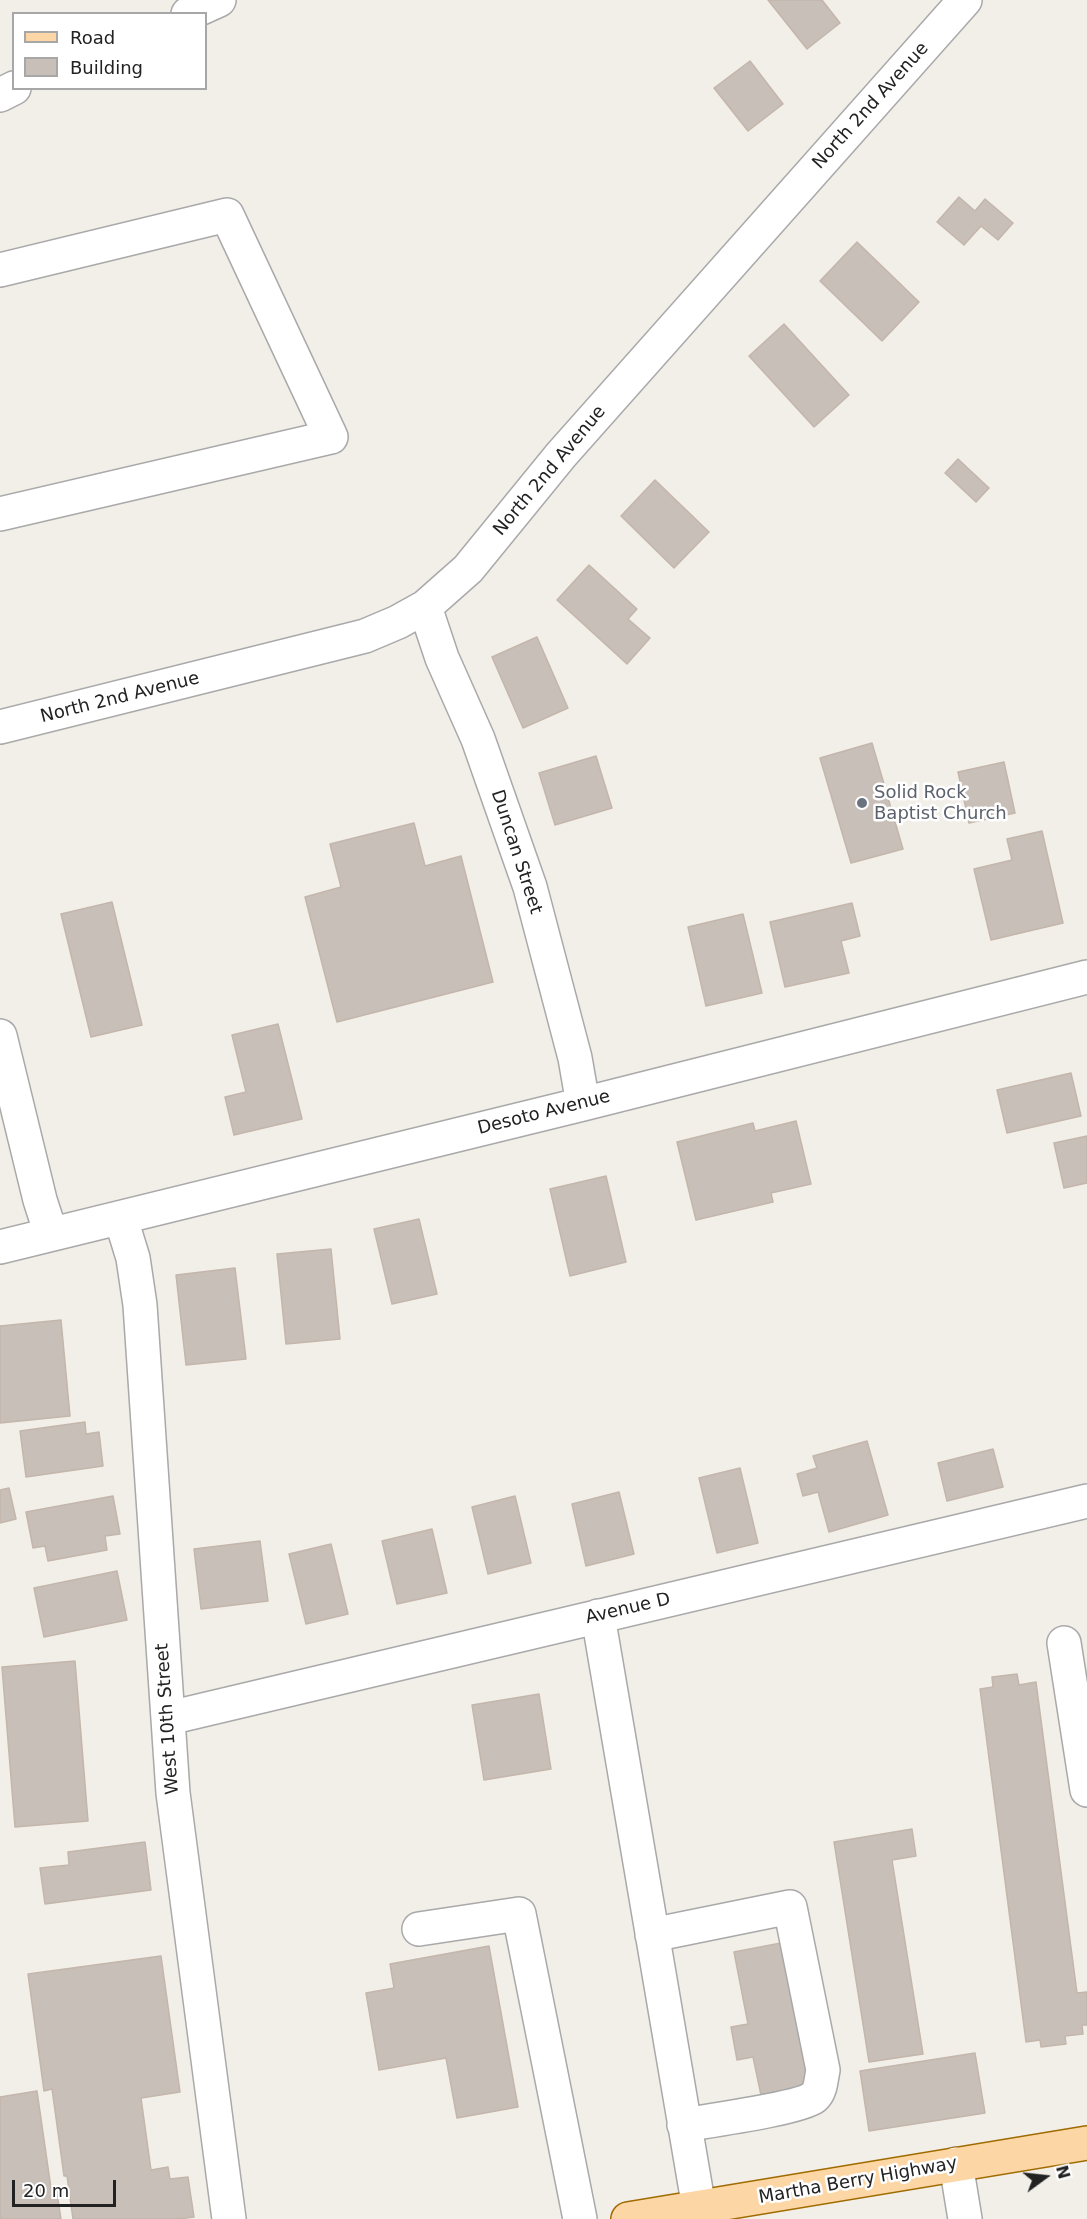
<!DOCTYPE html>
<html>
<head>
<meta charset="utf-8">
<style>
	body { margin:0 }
	#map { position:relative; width:1087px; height:2219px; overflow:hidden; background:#f2efe9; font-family:"DejaVu Sans",sans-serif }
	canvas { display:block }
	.legend { position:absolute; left:12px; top:12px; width:195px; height:78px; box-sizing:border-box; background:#fff; border:2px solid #a7a7a7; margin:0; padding:8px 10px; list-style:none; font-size:18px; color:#222 }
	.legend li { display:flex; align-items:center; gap:12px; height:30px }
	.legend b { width:30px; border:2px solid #a7a7a7 }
	.north { position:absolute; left:1015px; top:2147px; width:60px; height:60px; -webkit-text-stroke:4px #fff; paint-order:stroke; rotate:75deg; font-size:16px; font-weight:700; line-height:24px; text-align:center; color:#222 }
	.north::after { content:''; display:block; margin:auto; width:21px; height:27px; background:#222; clip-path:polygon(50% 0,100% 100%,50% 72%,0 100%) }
	.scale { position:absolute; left:12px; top:2180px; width:104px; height:27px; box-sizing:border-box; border:3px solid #222; border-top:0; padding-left:8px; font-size:18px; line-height:21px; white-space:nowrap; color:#222; -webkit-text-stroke:4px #fff; paint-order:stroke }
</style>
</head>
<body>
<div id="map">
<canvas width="1087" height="2219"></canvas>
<ul class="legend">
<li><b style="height:8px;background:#fcd6a4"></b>Road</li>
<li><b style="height:16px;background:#c7bfb8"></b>Building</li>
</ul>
<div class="north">N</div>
<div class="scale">20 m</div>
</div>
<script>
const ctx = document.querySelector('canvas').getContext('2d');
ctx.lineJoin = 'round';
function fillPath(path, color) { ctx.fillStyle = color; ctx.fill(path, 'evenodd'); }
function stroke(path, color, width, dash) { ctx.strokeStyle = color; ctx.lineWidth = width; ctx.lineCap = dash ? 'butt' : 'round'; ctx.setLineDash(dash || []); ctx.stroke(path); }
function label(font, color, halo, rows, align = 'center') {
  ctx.font = font + ' "DejaVu Sans",sans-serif'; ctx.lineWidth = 5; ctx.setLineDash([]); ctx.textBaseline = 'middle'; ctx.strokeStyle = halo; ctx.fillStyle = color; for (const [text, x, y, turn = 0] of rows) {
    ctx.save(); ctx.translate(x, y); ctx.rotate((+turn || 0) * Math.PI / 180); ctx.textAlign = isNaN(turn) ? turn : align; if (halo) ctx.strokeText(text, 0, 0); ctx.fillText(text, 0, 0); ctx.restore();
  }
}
const building = new Path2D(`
	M768,0H822L840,23L807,49Z
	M750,61L783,104L748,131L714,88Z
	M959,197L975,211L985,199L1013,223L998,240L981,226L964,245L937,222Z
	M857,242L919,302L882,341L820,281Z
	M784,324L849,395L814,427L749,356Z
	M958,459L989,488L976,502L945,473Z
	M655,480L709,532L674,568L621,516Z
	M589,565L637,609L628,619L650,638L627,664L557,600Z
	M537,637L568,708L523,728L492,657Z
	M872,743L903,849L851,863L820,758Z
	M596,756L612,808L555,825L539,773Z
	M1004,762L1015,813L969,823L958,772Z
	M414,823L425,866L461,856L493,982L337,1022L305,897L341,887L330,844Z
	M1042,831L1063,923L991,940L974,869L1012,860L1007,839Z
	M112,902L142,1025L91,1037L61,914Z
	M852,903L860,936L841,941L849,973L785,987L770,922Z
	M743,914L762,993L706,1006L688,927Z
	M278,1024L302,1119L234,1135L225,1097L246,1092L232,1035Z
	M1071,1073L1081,1116L1007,1133L997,1090Z
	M796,1121L811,1184L771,1193L773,1202L696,1220L677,1142L753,1123L755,1131Z
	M1087,1136V1183L1064,1188L1054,1143Z
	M606,1176L626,1262L570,1276L550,1189Z
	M419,1219L437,1294L392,1304L374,1229Z
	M331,1249L340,1339L286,1344L277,1254Z
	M235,1268L246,1359L186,1365L176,1275Z
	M61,1320L70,1416L0,1423V1326Z
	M85,1422L86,1434L99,1432L103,1466L26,1477L20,1431Z
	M867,1441L888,1515L829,1532L818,1492L803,1496L797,1474L817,1468L813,1456Z
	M993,1449L1003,1487L947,1501L938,1463Z
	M740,1468L758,1543L717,1553L699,1478Z
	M9,1488L16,1519L0,1523V1490Z
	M619,1492L634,1554L586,1566L572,1504Z
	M113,1496L120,1534L105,1536L107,1550L48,1561L45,1546L33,1548L26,1512Z
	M515,1496L531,1563L488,1574L472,1507Z
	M432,1529L447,1593L397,1604L382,1541Z
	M260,1541L268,1601L201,1609L194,1549Z
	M331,1544L348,1614L306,1624L289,1554Z
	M117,1571L127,1620L44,1637L34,1588Z
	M75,1661L88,1821L15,1827L2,1667Z
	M1017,1674L1019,1685L1036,1682L1077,1993L1087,1992V2025H1082L1083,2034L1065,2036L1066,2044L1041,2047L1040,2040L1026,2042L980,1689L993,1687L992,1677Z
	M539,1694L551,1769L484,1780L472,1705Z
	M912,1829L916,1856L892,1860L923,2054L869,2062L834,1842Z
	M145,1842L151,1890L45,1904L40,1868L69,1865L68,1852Z
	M786,1942L815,2094L788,2089L761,2095L753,2057L737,2060L731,2027L748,2024L734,1952Z
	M489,1946L518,2107L457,2118L446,2058L379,2070L366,1993L394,1988L390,1964Z
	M161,1956L180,2092L141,2098L151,2170L168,2167L170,2179L188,2177L194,2217L179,2219H73L67,2176H64L52,2089L44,2091L28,1974Z
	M975,2053L985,2113L869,2131L860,2071Z
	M37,2091L51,2188L56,2187L61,2219H0V2097Z`);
const minor = new Path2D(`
	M188,14L219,0
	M0,95L14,88
	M0,270L227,215L331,437L0,514
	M425,607L442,658L478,739L530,887L575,1058L583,1104
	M0,727L365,636L398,622L425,607L468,569L561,455L965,0
	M0,1036L40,1200L51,1234
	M121,1219L133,1258L140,1305L173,1793L229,2219
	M0,1247L583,1104L1087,977
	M598,1616L699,2208
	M1064,1643L1087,1790
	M169,1718L1087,1501
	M419,1929L519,1914L580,2219
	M652,1935L790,1907L823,2070C821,2079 821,2091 814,2097C801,2108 707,2121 684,2125
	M956,2164L965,2219`);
const major = new Path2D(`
	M628,2219L1087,2143`);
const markers = [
	[862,803,6,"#6b7280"]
];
const streetNames = [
	["North 2nd Avenue",871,106,-48],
	["North 2nd Avenue",550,471,-50],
	["North 2nd Avenue",120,698,-14],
	["Duncan Street",516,852,72],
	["Desoto Avenue",544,1113,-14],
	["Avenue D",628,1609,-13],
	["West 10th Street",168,1719,-94],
	["Martha Berry Highway",858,2181,-10]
];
const worshipNames = [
	["Solid Rock",874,793],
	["Baptist Church",874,814]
];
fillPath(building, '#c7bfb8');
stroke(building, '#c4b6ab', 1.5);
stroke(minor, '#a9a9a9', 36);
stroke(major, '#a06b00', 36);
stroke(minor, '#fff', 33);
stroke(major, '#fcd6a4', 33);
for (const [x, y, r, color] of markers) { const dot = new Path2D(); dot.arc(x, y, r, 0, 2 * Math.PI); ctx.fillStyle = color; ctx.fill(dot); stroke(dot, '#fff', 2); }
label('18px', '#222', '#fff', streetNames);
label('18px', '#5b616d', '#fff', worshipNames, 'left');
</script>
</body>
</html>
